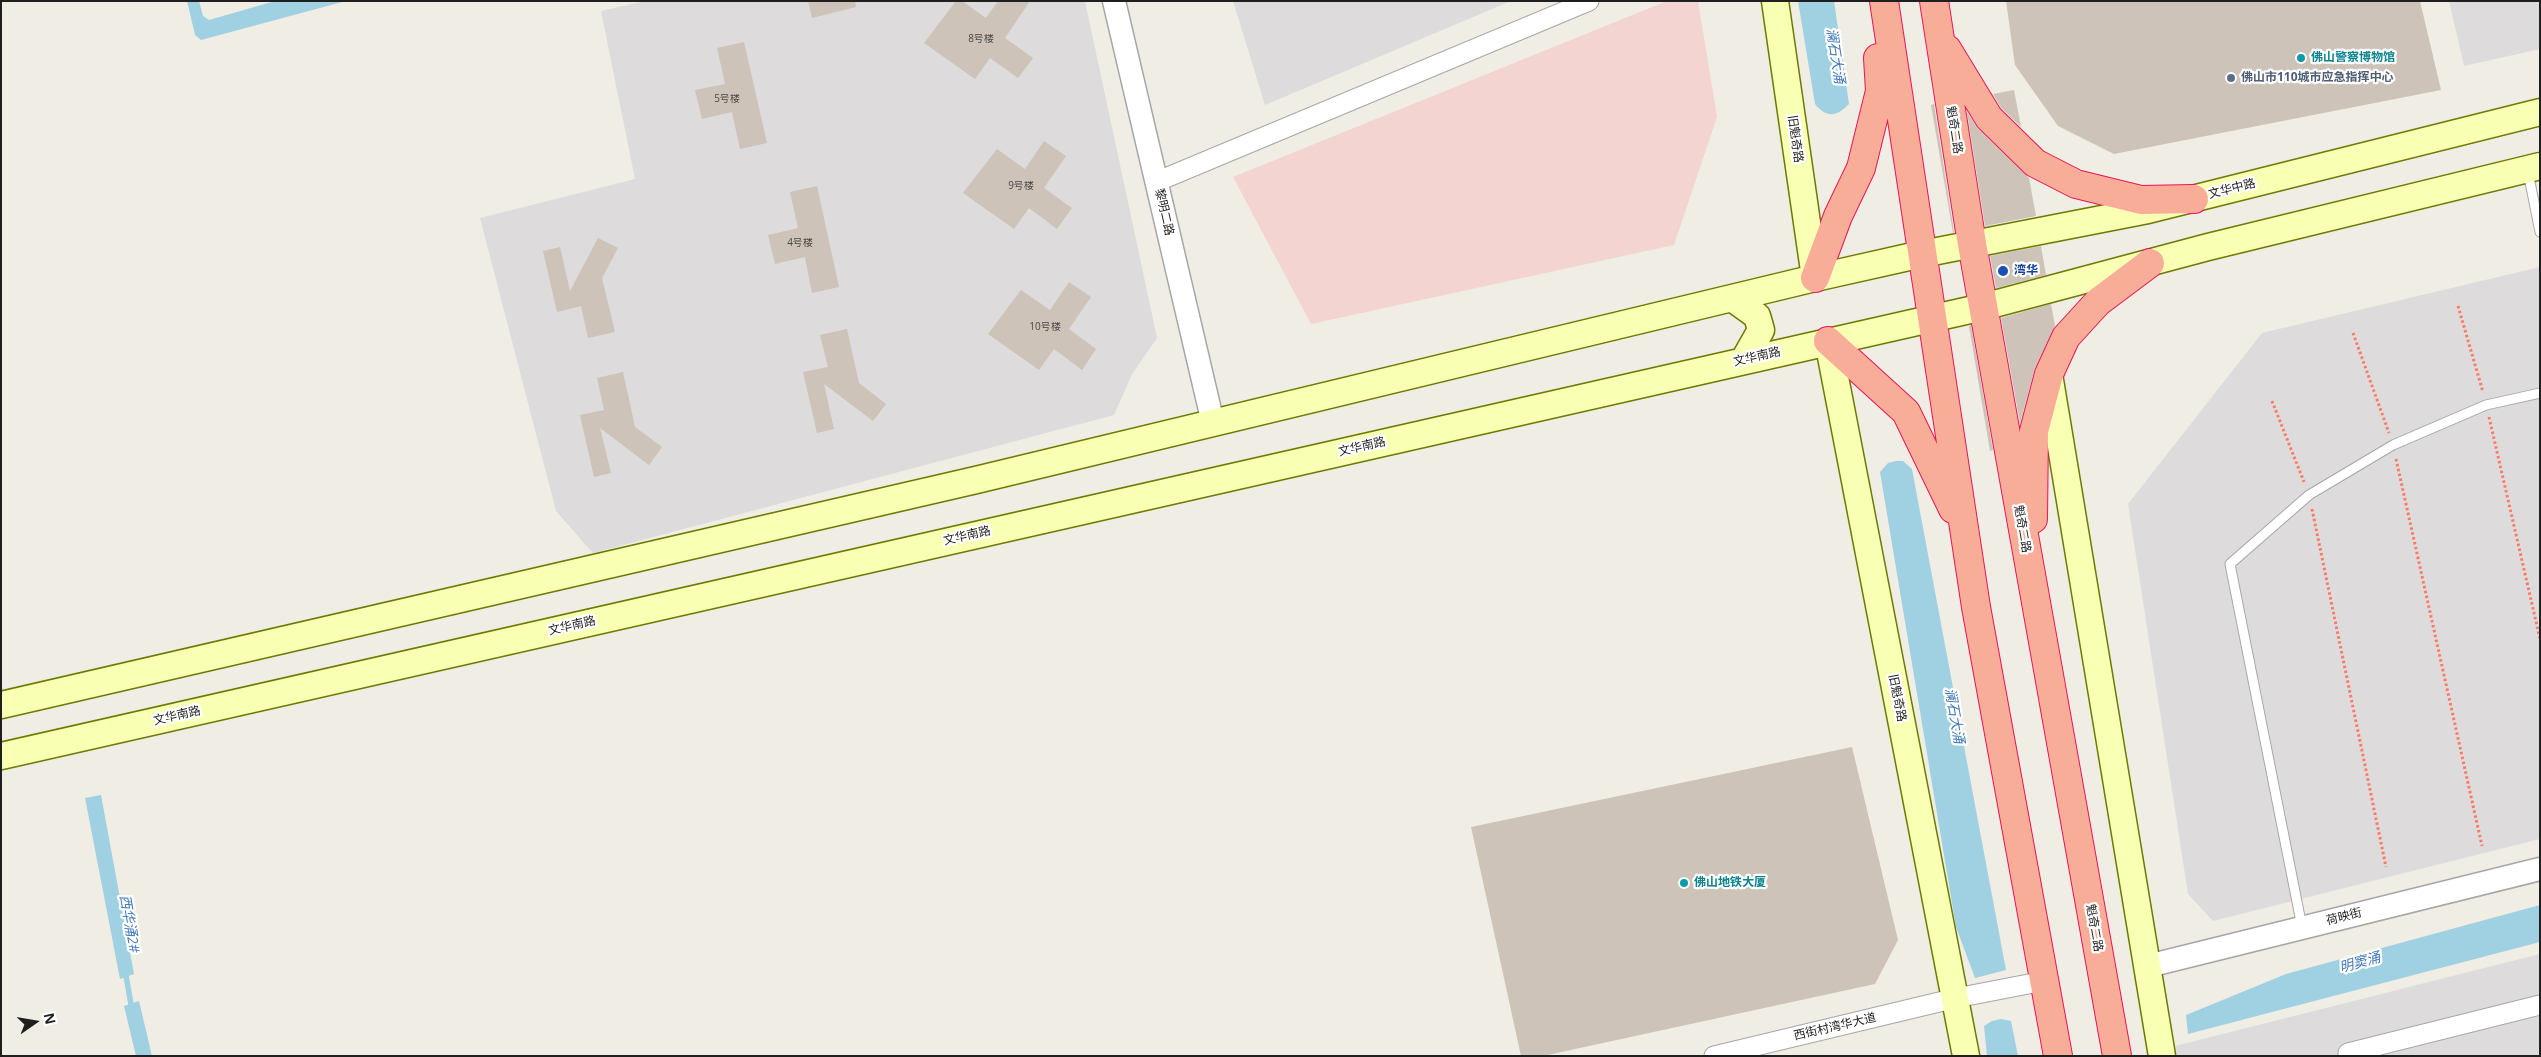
<!DOCTYPE html>
<html>
<head>
<meta charset="utf-8">
<style>
	body { margin:0 }
	#map { position:relative; width:2541px; height:1057px; overflow:hidden; background:#f0ede4; font-family:"Open Sans",sans-serif }
	canvas { display:block }
	.frame { position:absolute; inset:0; border:2px solid #1f1f1f; pointer-events:none }
	.north { position:absolute; left:10px; top:997px; width:50px; height:50px; -webkit-text-stroke:4px #fff; paint-order:stroke; rotate:77deg; font-size:14px; font-weight:700; line-height:20px; text-align:center; color:#1f1f1f }
	.north::after { content:''; display:block; margin:auto; width:18px; height:22px; background:#1f1f1f; clip-path:polygon(50% 0,100% 100%,50% 72%,0 100%) }
</style>
</head>
<body>
<div id="map">
<canvas width="2541" height="1057"></canvas>
<div class="frame"></div>
<div class="north">N</div>
</div>
<script>
const ctx = document.querySelector('canvas').getContext('2d');
ctx.lineJoin = 'round';
function fillPath(path, color) { ctx.fillStyle = color; ctx.fill(path, 'evenodd'); }
function stroke(path, color, width, dash) { ctx.strokeStyle = color; ctx.lineWidth = width; ctx.lineCap = dash ? 'butt' : 'round'; ctx.setLineDash(dash || []); ctx.stroke(path); }
function label(font, color, halo, rows, align = 'center') {
  ctx.font = font + ' "Open Sans","Noto Sans SC",sans-serif'; ctx.lineWidth = 4.5; ctx.setLineDash([]); ctx.textBaseline = 'middle'; ctx.strokeStyle = halo; ctx.fillStyle = color; for (const [text, x, y, turn = 0] of rows) {
    ctx.save(); ctx.translate(x, y); ctx.rotate((+turn || 0) * Math.PI / 180); ctx.textAlign = isNaN(turn) ? turn : align; if (halo) ctx.strokeText(text, 0, 0); ctx.fillText(text, 0, 0); ctx.restore();
  }
}
const residential = new Path2D(`
	M645,1H1085L1157,338L1132,374L1114,415L593,553L556,511L480,218L635,179L601,11Z
	M1233,1H1511L1265,105Z
	M2449,1H2540V49L2464,66Z
	M2540,267V839L2213,921L2188,894L2128,504L2262,333Z
	M2540,954V1056H2177L2175,1046Z`);
const commercial = new Path2D(`
	M1667,1H1698L1717,117L1674,245L1311,324L1233,177Z`);
const water = new Path2D(`
	M187,1H199L203,16L209,20L275,1H346L201,40L195,35Z
	M1798,1H1834L1849,104C1837,117 1826,118 1815,104Z
	M1896,461H1903L1912,469L2006,970L1975,978L1956,927L1880,472L1888,463Z
	M101,795L134,974L120,979L85,798Z
	M2540,905V942L2188,1034L2186,1015L2286,974Z
	M139,1001L152,1056H136L124,1006Z
	M2001,1019L2011,1021L2018,1056H1987L1984,1026L1992,1021Z`);
const stream = new Path2D(`
	M125,970L132,1010`);
const building = new Path2D(`
	M808,1H855L856,7L812,18Z
	M956,1H962L986,18L998,1H1030L1005,38L1033,58L1018,78L990,58L975,79L924,43Z
	M2006,1H2420L2441,90L2114,154L2058,126L2015,65Z
	M744,42L767,143L740,149L732,112L702,119L695,90L725,84L717,48Z
	M2014,90L2021,127L2001,108L1993,94Z
	M1934,104L1954,232L1953,233L1931,105Z
	M1967,112L1978,129L2029,178L2036,216L1985,226Z
	M1044,141L1066,156L1044,188L1072,208L1057,229L1029,208L1014,229L963,193L997,149L1025,169Z
	M817,186L839,287L812,293L805,257L775,264L768,235L798,228L790,192Z
	M598,238L618,248L602,278L615,332L588,338L581,306L557,312L543,251L560,247L570,291Z
	M2041,246L2046,275L1996,288L1990,256Z
	M1069,282L1091,297L1069,329L1096,349L1082,370L1054,349L1039,370L988,334L1021,290L1050,310Z
	M2051,304L2055,326L2035,368L2020,423L2001,318Z
	M1971,325L1993,450L1990,451L1969,326Z
	M847,329L859,383L886,404L873,421L824,384L834,429L817,433L803,372L828,367L820,335Z
	M623,372L635,427L662,447L649,465L600,428L611,473L594,477L580,415L604,410L597,378Z
	M1852,747L1898,940L1875,984L1543,1056H1521L1471,827Z`);
const path = new Path2D(`
	M2458,306L2483,392
	M2353,333L2389,433
	M2272,401L2304,482
	M2489,417L2540,639
	M2396,459L2482,846
	M2312,509L2386,867`);
const service = new Path2D(`
	M2528,172L2540,232
	M2302,927L2230,564L2309,495L2393,445L2486,405L2540,393`);
const minor = new Path2D(`
	M1156,182L1589,1
	M2348,1053L2540,1005
	M1714,1056L1956,998L2044,981`);
const tertiary = new Path2D(`
	M1114,1L1213,423
	M2148,966L2540,869`);
const secondary = new Path2D(`
	M1775,1L1815,278
	M1732,298L1757,316L1761,330L1744,360
	M1828,341L1966,1056
	M2049,374L2162,1056
	M1,705L976,480L1815,278L1922,254L2148,210L2540,112
	M1,756L1983,307L2208,247L2540,166`);
const trunk = new Path2D(`
	M1884,1L1976,607L2058,1056
	M1934,1L1972,244L2117,1056
	M1947,49L1989,118L2035,163L2076,184L2141,200L2194,199
	M1815,278L1838,216L1861,168L1880,91L1878,58
	M1828,341L1906,412L1953,509
	M2033,519L2034,431L2049,374L2066,337L2098,302L2150,263`);
const markers = [
	[2301,58,5,"#0f9aa8"],
	[2231,78,5,"#5c6f8a"],
	[2003,271,6,"#1a4fb4"],
	[1684,883,5,"#0f9aa8"]
];
const numberNames = [
	["8号楼",981,39],
	["5号楼",727,99],
	["9号楼",1021,186],
	["4号楼",800,243],
	["10号楼",1045,327]
];
const cultureNames = [
	["佛山警察博物馆",2311,58],
	["佛山地铁大厦",1694,883]
];
const serviceNames = [
	["佛山市110城市应急指挥中心",2241,78]
];
const streetNames = [
	["魁奇二路",1954,130,81],
	["旧魁奇路",1795,139,82],
	["文华中路",2232,189,-14],
	["黎明二路",1164,212,77],
	["文华南路",1757,357,-13],
	["文华南路",1362,447,-13],
	["魁奇二路",2022,529,80],
	["文华南路",967,536,-13],
	["文华南路",572,626,-13],
	["旧魁奇路",1897,698,79],
	["文华南路",177,716,-13],
	["荷映街",2344,917,-14],
	["魁奇二路",2094,928,80],
	["西街村湾华大道",1835,1027,-13]
];
const transitNames = [
	["湾华",2014,271]
];
const waterNames = [
	["澜石大涌",1835,56,81],
	["澜石大涌",1954,716,80],
	["西华涌2#",129,924,80],
	["明窦涌",2360,963,-16]
];
fillPath(residential, '#dddbdb');
fillPath(commercial, '#f3d4d1');
fillPath(water, '#a0d1e2');
stroke(stream, '#a0d1e2', 5.5);
fillPath(building, '#cdc3b9');
stroke(service, '#a6a6a6', 11);
stroke(minor, '#a6a6a6', 21);
stroke(tertiary, '#a6a6a6', 25);
stroke(secondary, '#6a7b00', 29);
stroke(trunk, '#eb1457', 30);
stroke(path, '#ff7a66', 3, [2.5, 2.5]);
stroke(service, '#fff', 9);
stroke(minor, '#fff', 19);
stroke(tertiary, '#fff', 22);
stroke(secondary, '#f9ffb3', 26);
stroke(trunk, '#f7ad98', 28);
for (const [x, y, r, color] of markers) { const dot = new Path2D(); dot.arc(x, y, r, 0, 2 * Math.PI); ctx.fillStyle = color; ctx.fill(dot); stroke(dot, '#fff', 2); }
label('10px', '#4a4846', null, numberNames);
label('bold 12px', '#0d838f', '#fff', cultureNames, 'left');
label('bold 12px', '#4e5e75', '#fff', serviceNames, 'left');
label('12px', '#1f1f1f', '#fff', streetNames);
label('bold 12px', '#164399', '#fff', transitNames, 'left');
label('italic 14px', '#4279b8', '#fff', waterNames);
</script>
</body>
</html>
